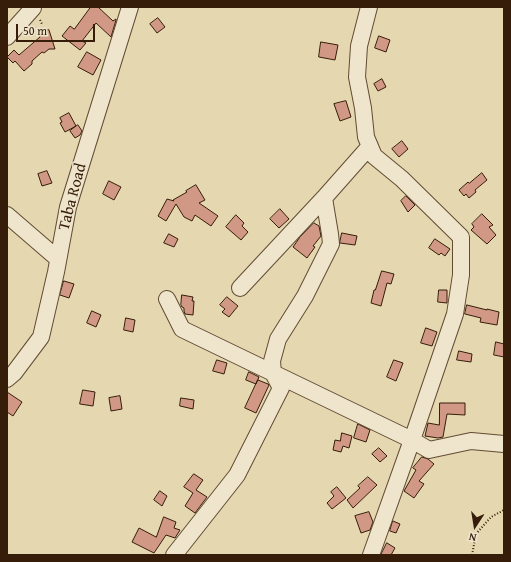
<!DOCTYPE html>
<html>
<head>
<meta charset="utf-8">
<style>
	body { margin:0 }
	#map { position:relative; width:511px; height:562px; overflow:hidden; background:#e5d7b0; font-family:"Gentium Book Plus",serif }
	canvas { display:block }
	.frame { position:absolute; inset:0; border:8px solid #351d09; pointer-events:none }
	.north { position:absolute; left:455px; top:506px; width:40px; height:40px; -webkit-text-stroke:3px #eee5cc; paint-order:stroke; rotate:192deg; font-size:11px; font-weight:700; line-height:16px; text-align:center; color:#351d09 }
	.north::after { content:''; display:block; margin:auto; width:14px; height:18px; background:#351d09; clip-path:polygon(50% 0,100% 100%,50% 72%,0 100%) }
	.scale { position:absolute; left:16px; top:24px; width:79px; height:18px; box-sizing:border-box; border:2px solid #351d09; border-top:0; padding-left:5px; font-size:12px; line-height:14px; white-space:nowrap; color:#351d09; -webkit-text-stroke:3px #eee5cc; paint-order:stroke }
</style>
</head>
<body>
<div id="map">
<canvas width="511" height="562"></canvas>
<div class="frame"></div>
<div class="north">N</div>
<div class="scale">50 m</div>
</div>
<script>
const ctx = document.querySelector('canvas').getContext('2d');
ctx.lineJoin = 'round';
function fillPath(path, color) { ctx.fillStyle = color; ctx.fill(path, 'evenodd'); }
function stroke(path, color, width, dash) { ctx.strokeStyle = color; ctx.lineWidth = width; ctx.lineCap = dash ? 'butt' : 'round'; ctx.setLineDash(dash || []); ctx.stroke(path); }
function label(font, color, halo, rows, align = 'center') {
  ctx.font = font + ' "Gentium Book Plus",serif'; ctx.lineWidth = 3; ctx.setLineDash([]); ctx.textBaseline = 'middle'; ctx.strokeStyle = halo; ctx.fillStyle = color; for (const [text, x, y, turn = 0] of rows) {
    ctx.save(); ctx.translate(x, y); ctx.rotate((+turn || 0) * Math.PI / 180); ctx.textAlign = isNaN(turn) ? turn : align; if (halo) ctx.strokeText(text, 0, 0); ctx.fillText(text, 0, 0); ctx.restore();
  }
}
const building = new Path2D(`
	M91,7H98L113,21L116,19V20L111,37L96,23L82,41L86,43L80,50L62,36L70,26L74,29Z
	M158,18L165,27L157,33L150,24Z
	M49,30L55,49H49L44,53L42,52L32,61V64L24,71L15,61L13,63L7,57L14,50L19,55L40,37L39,32Z
	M379,36L390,40L386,52L375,48Z
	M321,42L338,45L335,60L319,57Z
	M87,52L101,60L93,75L78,67Z
	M382,79L386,87L378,91L374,84Z
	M346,101L351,117L340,121L334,104Z
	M69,113L76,126L65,132L60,123L62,122L60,118Z
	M78,125L82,131L80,135L75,138L70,131Z
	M402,141L408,149L399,157L392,149Z
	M47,171L52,183L42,186L38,174Z
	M482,173L487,180L475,190L476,192L469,198L466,194L464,196L459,190L468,182L469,183Z
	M109,181L121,187L114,200L103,194Z
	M196,185L205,200L199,203L218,216L211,226L195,215L192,221L184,217L176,204L166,221L158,216L167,199L174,201L173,200L187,192L186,191Z
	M406,196L415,205L408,212L401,201Z
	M280,209L289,219L279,228L270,219Z
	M482,214L493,225L489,227L496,235L487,244L471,230L474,227L472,224Z
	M236,215L244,223L242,226L248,232L241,240L226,227Z
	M314,223L319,226L321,236L313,246L315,247L307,258L293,247L300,237Z
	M342,233L357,236L355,245L340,243Z
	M169,234L178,239L174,247L164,243Z
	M435,239L450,249L445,256L441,253L439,255L429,248Z
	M382,271L394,274L391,284L387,283L381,306L371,303L374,290H375Z
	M64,281L74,284L69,298L60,295Z
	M439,290H447V303L438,302Z
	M182,295L193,297L192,301H194L193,315L185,314L184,311V308L182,307L181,305Z
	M227,297L238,306L229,317L222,312L225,309L220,305Z
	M467,305L487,310V309L499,312L497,325L480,322L481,318L465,314Z
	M92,311L101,315L96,327L87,323Z
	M126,318L135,320L133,332L124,330Z
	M426,328L437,332L432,346L421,343Z
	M496,342L504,344V357L494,355Z
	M459,351L472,354L471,362L457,360Z
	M217,360L227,363L224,374L213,371Z
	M394,360L403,363L396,381L387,377Z
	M249,372L259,377L256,384L246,380Z
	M258,380L268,384L269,385L256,413L245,408Z
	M83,390L95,392L93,406L80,404Z
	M7,392L22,402L13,416L7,412Z
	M120,396L122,409L111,411L109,398Z
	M181,398L194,400L193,409L180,406Z
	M440,403H465V415L447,414L443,437L438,438L425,436L428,423L439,425Z
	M358,424L370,430L366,442L354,438Z
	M342,433L352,436L349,448L343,446L341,452L333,450L335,440L340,441Z
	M379,448L387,456L380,462L372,454Z
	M422,457L428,459L434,464L419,481L424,484L414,498L404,491L416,470L413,468Z
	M194,474L203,480L196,490L207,497L195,513L185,506L193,493L184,487Z
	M368,477L377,485L353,508L347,500L360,488L358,486Z
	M337,487L346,498L332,509L327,503L334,496L331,492Z
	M160,491L167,496L162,506L154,500Z
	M369,512L373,522L370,530L361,533L355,516Z
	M164,517L176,522L174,528L180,530L175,538L166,535L154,553L132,542L139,528L156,537Z
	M393,521L400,524L396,533L390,531Z
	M387,543L395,548L391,555H381Z`);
const path = new Path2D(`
	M40,20L42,24
	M472,555L476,534L491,517L504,510`);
const minor = new Path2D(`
	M369,7L359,46L357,77L363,108L366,137L374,156L402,179L461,237V275L455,314L412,440L371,555
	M7,37L33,8V7
	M7,215L58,259
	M240,288L324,198
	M167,299L182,329L412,440L429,450L471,441L504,444
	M7,379L14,373L41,337L56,272L68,207L130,7
	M174,555L237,475L281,388L273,373L272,361L278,339L305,296L331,244L330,234L324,198L370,146`);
const streetNames = [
	["Taba Road",73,197,-75]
];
fillPath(building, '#d29886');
stroke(building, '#351d09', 1);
stroke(minor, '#614c33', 18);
stroke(path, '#351d09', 2, [1, 2]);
stroke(minor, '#eee5cc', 16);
label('16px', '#351d09', '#eee5cc', streetNames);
</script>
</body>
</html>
